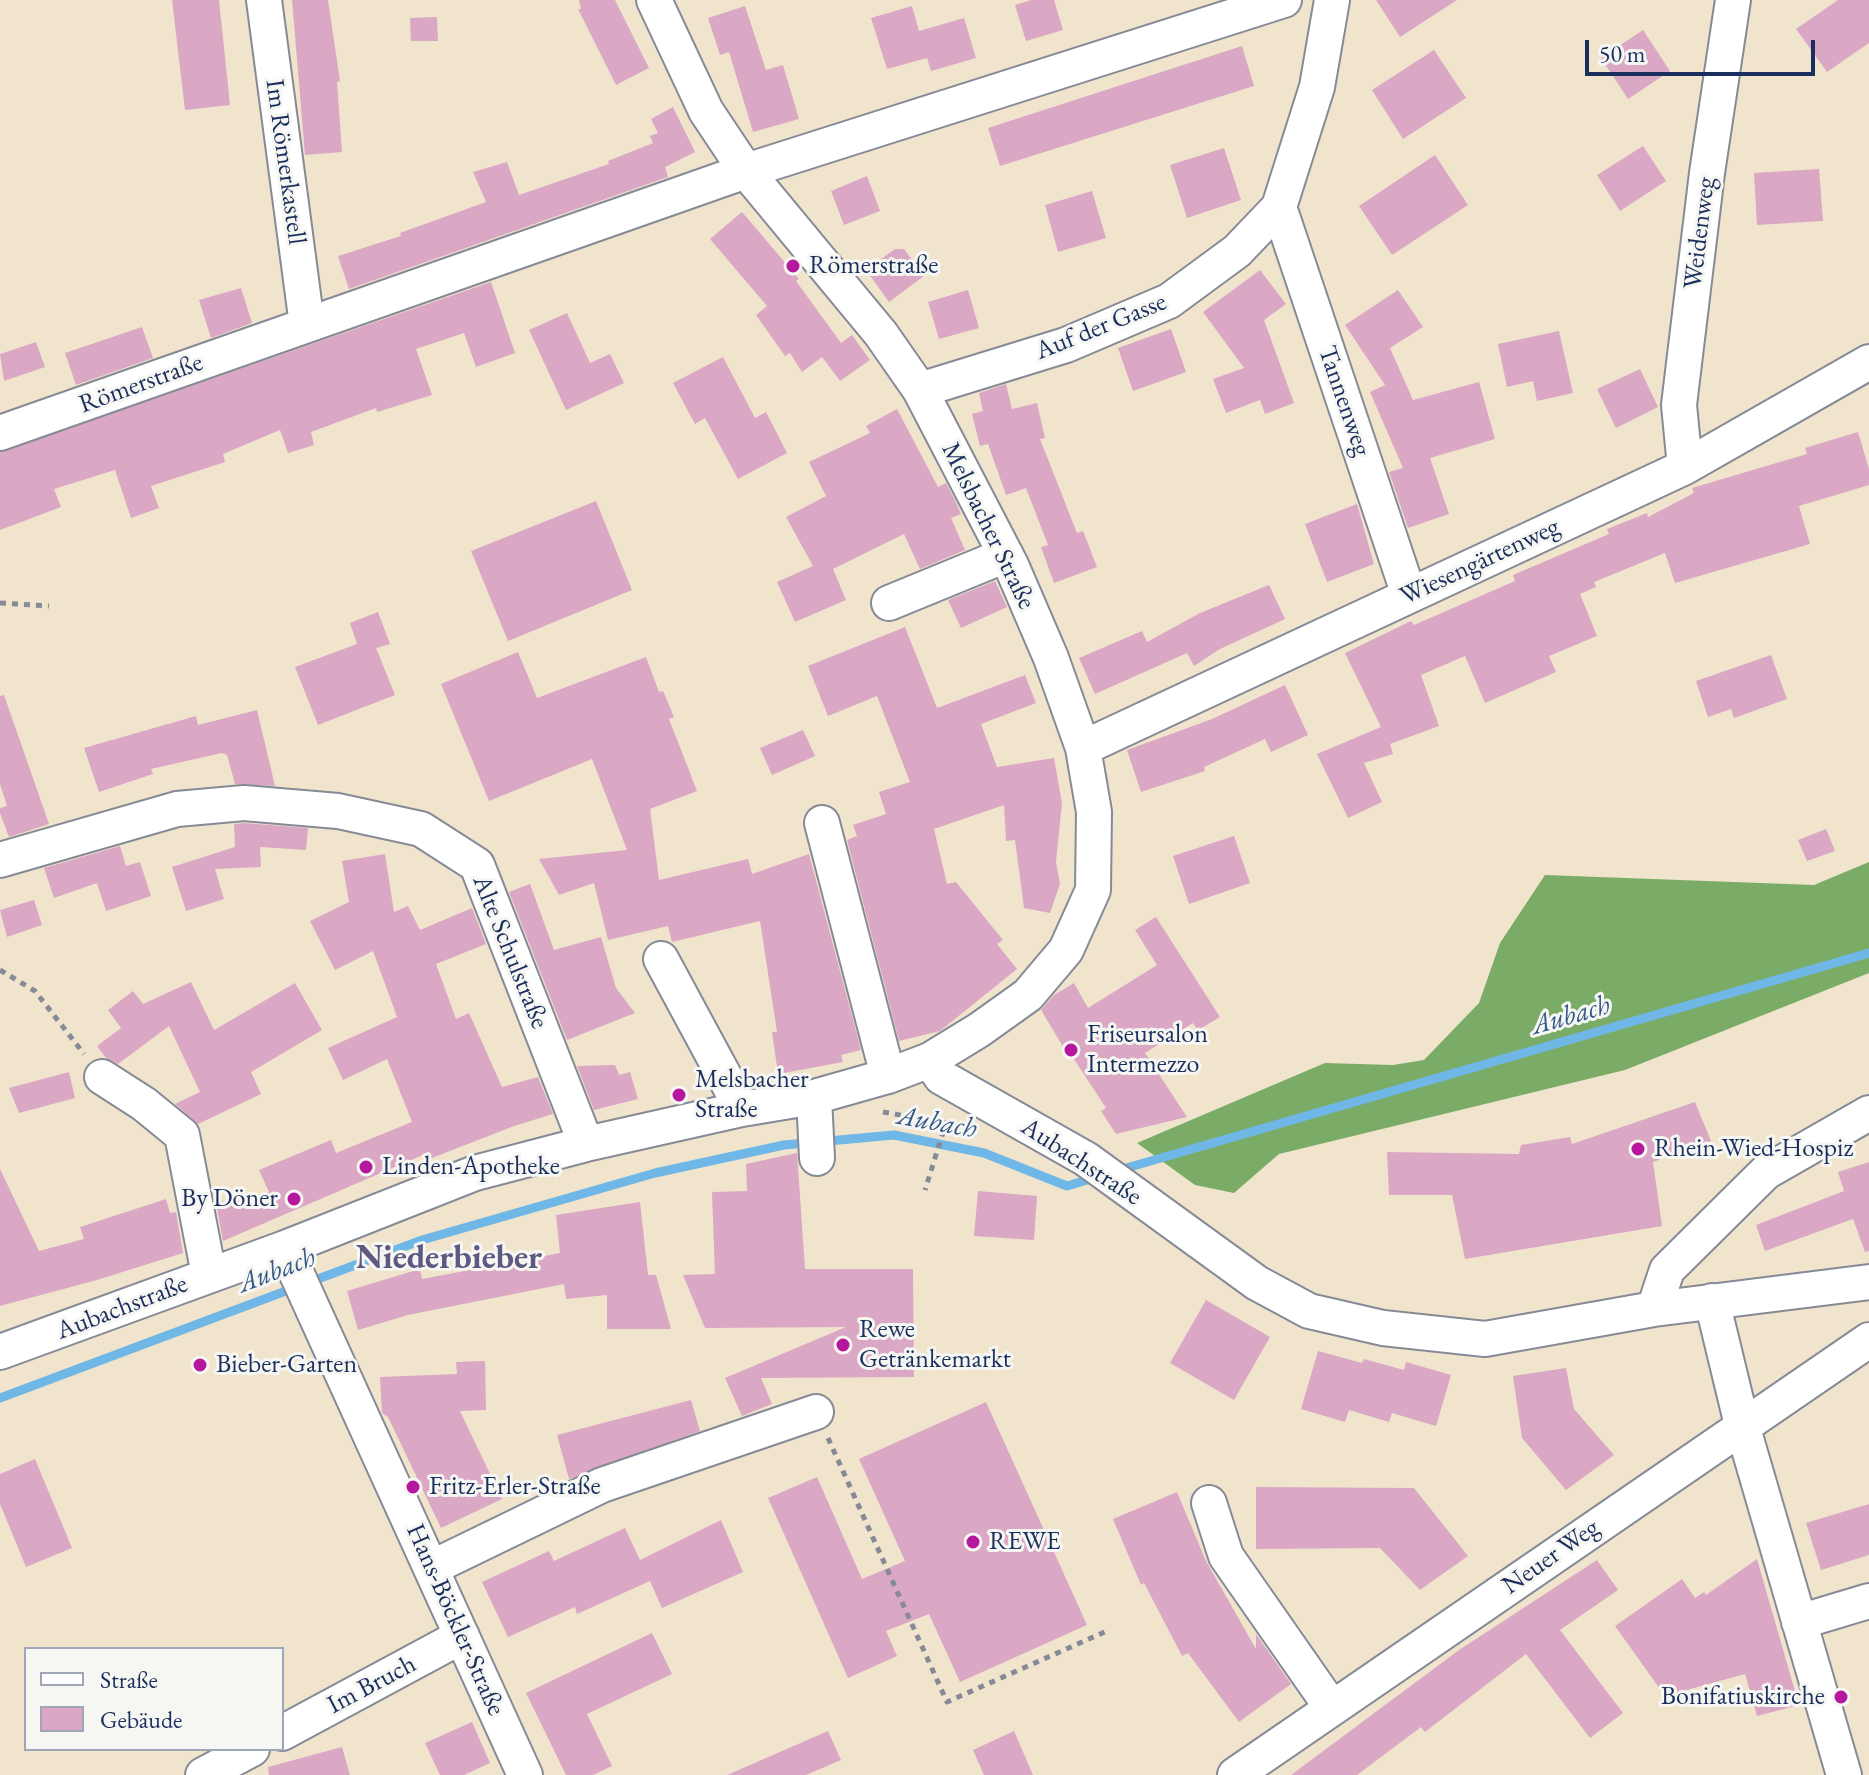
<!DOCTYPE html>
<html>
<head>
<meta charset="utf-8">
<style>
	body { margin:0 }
	#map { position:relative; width:1869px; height:1775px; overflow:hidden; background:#f1e4cd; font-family:"EB Garamond",serif }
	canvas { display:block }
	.legend { position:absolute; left:24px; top:1647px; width:260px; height:104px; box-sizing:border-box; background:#f6f6f2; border:2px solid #9ea6b7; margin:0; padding:10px 14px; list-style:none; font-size:24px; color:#1b2f5e }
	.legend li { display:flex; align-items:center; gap:16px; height:40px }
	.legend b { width:40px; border:2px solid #9ea6b7 }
	.scale { position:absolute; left:1585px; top:40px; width:230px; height:36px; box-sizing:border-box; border:4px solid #1b2f5e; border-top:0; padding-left:10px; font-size:24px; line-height:28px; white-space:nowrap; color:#1b2f5e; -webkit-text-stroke:6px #f6f6f2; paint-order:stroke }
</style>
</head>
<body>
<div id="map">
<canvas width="1869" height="1775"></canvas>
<ul class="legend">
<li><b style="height:10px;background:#fff"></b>Straße</li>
<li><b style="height:22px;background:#daa8c4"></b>Gebäude</li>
</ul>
<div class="scale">50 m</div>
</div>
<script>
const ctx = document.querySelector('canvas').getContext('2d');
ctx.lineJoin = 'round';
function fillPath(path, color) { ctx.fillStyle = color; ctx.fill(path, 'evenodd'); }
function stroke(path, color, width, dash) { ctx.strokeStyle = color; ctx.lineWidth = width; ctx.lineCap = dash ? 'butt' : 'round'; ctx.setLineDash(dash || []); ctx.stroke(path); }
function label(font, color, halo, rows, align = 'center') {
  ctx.font = font + ' "EB Garamond",serif'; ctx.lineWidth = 6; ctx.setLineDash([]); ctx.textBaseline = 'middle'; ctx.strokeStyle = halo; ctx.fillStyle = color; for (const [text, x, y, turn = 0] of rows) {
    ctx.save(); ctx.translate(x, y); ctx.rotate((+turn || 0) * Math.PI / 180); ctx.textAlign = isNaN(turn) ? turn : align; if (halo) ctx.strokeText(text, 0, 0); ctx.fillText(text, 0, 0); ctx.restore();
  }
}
const forest = new Path2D(`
	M1869,862V973L1625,1070L1279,1154L1234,1193L1195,1185L1137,1143L1325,1063L1393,1065L1424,1060L1479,1003L1500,943L1545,875L1814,885Z`);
const stream = new Path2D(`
	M1116,1171L1869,953
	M0,1398L422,1240L655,1173L784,1145L894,1135L984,1153L1067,1186L1097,1177`);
const building = new Path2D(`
	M172,0H219L230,105L185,110Z
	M292,0H328L340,81L337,82L342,152L305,155Z
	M579,0H615L649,68L616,85L578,9H581Z
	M1031,0H1054L1063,30L1026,41L1015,5Z
	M1376,0H1457L1400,37Z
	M1838,0H1869V43L1827,72L1796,29Z
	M745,6L766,70L783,65L799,119L753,132L729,52L720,55L708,18Z
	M912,6L919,31L964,18L976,58L931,71L927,58L887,69L871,18Z
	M437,17L438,41H411L410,18Z
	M1643,30L1670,71L1628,99L1601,58Z
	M1242,46L1254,86L1000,166L988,128Z
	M1434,50L1466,98L1403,139L1372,90Z
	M673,107L695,152L665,167L668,177L349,289L338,256L401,236L400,233L486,202L473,172L507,162L519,195L609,164L608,161L653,143L650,136L658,133L651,119Z
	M1643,146L1666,181L1620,211L1597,175Z
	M1224,148L1241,200L1187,218L1170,165Z
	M1435,155L1468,205L1392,255L1359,206Z
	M1819,169L1823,221L1757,225L1754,173Z
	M867,176L880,211L844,225L831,191Z
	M1092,191L1106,238L1058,252L1045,205Z
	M742,212L799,279L796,281L841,343L852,335L870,360L840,381L822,357L802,372L790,353L785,356L756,315L767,306L710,239Z
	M895,249H904L924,276L889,302L866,270Z
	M1260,270L1286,304L1264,320L1294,403L1265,414L1260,400L1226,413L1213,379L1244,368L1203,312Z
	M491,282L515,353L476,367L464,333L416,349L432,395L377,412L376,408L311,432L314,445L288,453L280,430L223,454L225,462L151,486L159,508L131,518L115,470L54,489L61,507L0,530V452Z
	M241,288L252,323L211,338L199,300Z
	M968,290L979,328L939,339L928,302Z
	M1398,290L1423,327L1390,348L1413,400L1479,382L1495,439L1430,458L1449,514L1408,528L1389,472L1403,468L1370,392L1385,385L1345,325Z
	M567,313L590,363L610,354L624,383L566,410L529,330Z
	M142,327L153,358L76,385L65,353Z
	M1171,329L1186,372L1133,391L1118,348Z
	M1559,331L1573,393L1537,401L1533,381L1507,387L1498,344Z
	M36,342L45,367L4,381L0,354Z
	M723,357L755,418L766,412L787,453L738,479L705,418L695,424L673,383Z
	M1640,369L1658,407L1616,428L1597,389Z
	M1006,384L1012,409L1037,403L1045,438L1040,439L1077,533L1083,531L1097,567L1054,583L1041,547L1048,545L1026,488L1006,495L988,444L980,446L972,414L983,411L979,393Z
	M897,409L938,487L946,483L955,500L961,514L951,518L965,550L920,569L904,534L833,569L846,600L795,622L777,582L813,566L786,517L826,496L809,462L870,433L866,426Z
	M1858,432L1869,469V485L1799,506L1810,544L1675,583L1665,553L1594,582L1596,587L1580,594L1597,636L1549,656L1556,672L1485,703L1465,656L1421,675L1439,726L1390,744L1393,754L1364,763L1382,802L1348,818L1317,754L1381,727L1345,653L1411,621L1414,625L1515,581L1513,575L1609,534L1607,529L1647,513L1648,517L1694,493L1692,488L1807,454L1805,448Z
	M596,501L632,590L508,641L471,551Z
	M1357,504L1374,564L1327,582L1305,524Z
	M995,581L1007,607L961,628L948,600Z
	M1269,585L1285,619L1220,649L1194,666L1187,653L1095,694L1079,658L1142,631L1147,642L1200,613Z
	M378,612L390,644L376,648L395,695L318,725L295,667L357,644L350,623Z
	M905,627L937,708L1025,675L1036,703L981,724L997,767L1054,758L1062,803L1056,862L1060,884L1050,913L1024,908L1015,840L1006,841L1004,805L934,829L947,884L956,882L1003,940L997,944L1017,969L940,1031L899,1041L847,840L857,836L853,825L886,814L879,792L910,782L877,696L828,716L808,666Z
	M518,652L537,698L646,657L659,692L663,691L674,717L669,719L697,791L650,809L659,880L748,859L752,874L809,854L861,1050L841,1055L843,1062L778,1074L772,1032H777L760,921L672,942L668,926L608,940L594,883L559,895L539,859L627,850L592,759L489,801L441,684Z
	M1771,655L1787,699L1734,718L1731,709L1708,717L1696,681Z
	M1285,685L1308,735L1271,752L1265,739L1204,767L1205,771L1141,792L1127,750L1212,719Z
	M4,695L49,824L9,837L0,813V808L7,806L0,784V696Z
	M257,710L275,786L235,784L227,755L222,753L151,769L153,774L99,792L84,748L196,716L198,725Z
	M803,730L815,756L772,775L760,748Z
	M244,823L308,828L306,850L260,847L261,867L215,869L224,899L186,911L172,867L235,847L234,824Z
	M1826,829L1835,851L1807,861L1798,840Z
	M1234,836L1250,883L1189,904L1173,856Z
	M120,846L126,866L140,862L151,896L106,911L97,883L54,898L44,868Z
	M385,854L394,912L408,906L420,930L472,908L486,944L436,964L456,1019L469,1013L502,1087L538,1077L553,1114L514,1126L427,1160L425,1154L223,1241L216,1203L269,1192L259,1170L331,1140L336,1153L412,1122L387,1059L343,1080L328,1048L397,1017L373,951L335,970L310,921L349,902L342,861Z
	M530,884L554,950L601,937L616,988L635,1013L567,1040L509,892Z
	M34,900L42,925L7,937L0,910Z
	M1156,917L1220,1017L1198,1030L1193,1023L1145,1053L1187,1117L1116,1134L1101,1111L1106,1108L1070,1053L1068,1055L1041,1010L1054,995L1074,983L1088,1008L1157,965L1135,930Z
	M191,982L214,1030L295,983L322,1030L251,1072L261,1094L198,1124L175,1104L200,1092L169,1026L118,1064L106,1058L97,1046L121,1028L108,1010L133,991L143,1004Z
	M615,1065L619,1075L630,1072L638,1099L594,1110L577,1066Z
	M69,1072L75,1098L19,1113L9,1088Z
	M1695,1102L1711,1141L1653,1162L1662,1226L1465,1259L1452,1195H1389L1387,1152L1519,1154L1521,1145L1570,1137L1572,1144Z
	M797,1153L805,1269H913L914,1377L761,1378L772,1404L742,1416L725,1378L846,1327L705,1328L683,1275L715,1274L712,1192L747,1191L746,1164Z
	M1869,1162V1251L1865,1252L1853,1219L1765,1251L1756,1225L1844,1191L1838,1172Z
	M0,1169L39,1251L84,1239L80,1227L166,1199L170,1213L176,1212L183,1253L97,1280L0,1306Z
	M978,1191L1037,1196L1034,1240L974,1236Z
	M640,1202L648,1275H656L671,1329H607V1295L566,1299L564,1284L408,1315L358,1330L347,1291L420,1269L422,1279L560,1253L556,1215Z
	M1206,1300L1270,1337L1234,1400L1170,1363Z
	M1318,1351L1362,1363L1364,1359L1404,1370L1406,1362L1451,1375L1436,1426L1392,1413L1389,1422L1349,1410L1345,1422L1301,1409Z
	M485,1361L486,1410L460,1411L502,1499L441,1528L388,1417L382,1413L380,1377L457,1374L456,1362Z
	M1566,1368L1574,1409L1614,1455L1566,1490L1522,1438L1513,1376Z
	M691,1400L700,1431L569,1479L557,1435Z
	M986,1402L1087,1625L960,1682L929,1614L886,1631L897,1656L848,1678L768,1498L817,1477L862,1579L905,1561L859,1459Z
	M35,1459L72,1548L26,1567L0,1504V1474Z
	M1256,1487L1414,1488L1468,1556L1420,1590L1380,1548L1256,1549Z
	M1177,1492L1206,1561L1256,1649V1634L1291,1684L1239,1722L1188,1653L1182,1656L1144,1583L1141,1585L1113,1519Z
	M1869,1504V1555L1821,1570L1806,1523Z
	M721,1520L743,1572L662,1608L650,1581L577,1614L575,1607L508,1637L482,1582L549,1551L554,1561L625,1528L640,1560Z
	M1757,1559L1799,1705L1757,1716L1745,1674L1665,1696L1615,1626L1682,1579L1695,1598L1704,1592L1706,1595Z
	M1597,1560L1618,1590L1560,1630L1623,1713L1590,1738L1526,1654L1425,1732L1421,1727L1357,1775H1291L1459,1650Z
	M652,1633L672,1674L587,1714L612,1766L593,1775H566L526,1693Z
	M472,1722L490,1763L464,1775H440L425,1743Z
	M828,1731L841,1760L806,1775H727Z
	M1014,1731L1033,1775H984L973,1750Z
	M342,1747L350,1775H269L268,1767Z`);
const path = new Path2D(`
	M0,603L49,606
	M0,970L35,991L84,1054
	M883,1112L946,1123L925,1190
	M828,1438L947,1702L1109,1630`);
const minor = new Path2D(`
	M264,0L307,325
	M1279,207L1409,595
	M920,390L1066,345L1169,301L1237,251L1279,207L1317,87L1332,0
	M0,433L746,171L1284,0
	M1685,467L1679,405L1707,173L1733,0
	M889,603L1006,555
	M1083,748L1685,467L1869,362
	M822,823L888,1076
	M0,860L177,809L244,803L338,811L421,829L477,865L586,1144
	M661,959L742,1109
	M930,1060L941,1077L1086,1159L1257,1283L1309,1311L1383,1328L1485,1339L1654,1309L1869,1282
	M102,1077L144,1104L182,1135L209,1275
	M814,1097L817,1158
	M285,1248L525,1775
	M1712,1301L1742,1425L1844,1775
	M1654,1309L1667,1270L1766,1172L1869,1113
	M0,1352L285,1248L475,1173L586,1144L742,1109L814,1097L888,1076L930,1060L979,1030L1028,995L1066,950L1093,890L1094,812L1083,748L1051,658L1011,565L920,390L881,334L746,171L706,111L654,0
	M1209,1503L1226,1556L1332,1708
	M433,1567L602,1485L816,1412
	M1799,1622L1869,1601
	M282,1733L462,1636
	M203,1775L252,1749
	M1235,1775L1869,1340`);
const markers = [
	[793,266,8,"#b5179e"],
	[1071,1050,8,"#b5179e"],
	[679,1095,8,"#b5179e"],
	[1638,1149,8,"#b5179e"],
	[366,1167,8,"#b5179e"],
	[294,1199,8,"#b5179e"],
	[843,1345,8,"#b5179e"],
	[200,1365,8,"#b5179e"],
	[413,1487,8,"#b5179e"],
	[973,1542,8,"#b5179e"],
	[1841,1697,8,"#b5179e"]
];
const streetNames = [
	["Im Römerkastell",285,162,82],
	["Weidenweg",1700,233,-83],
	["Auf der Gasse",1101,327,-22],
	["Römerstraße",141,384,-20],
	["Tannenweg",1344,401,71],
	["Melsbacher Straße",988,526,64],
	["Wiesengärtenweg",1480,562,-25],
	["Alte Schulstraße",510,952,68],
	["Aubachstraße",1081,1162,33],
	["Aubachstraße",122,1308,-21],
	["Neuer Weg",1551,1557,-35],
	["Hans-Böckler-Straße",455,1620,66],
	["Im Bruch",372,1685,-28]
];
const poiNames = [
	["Römerstraße",809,266],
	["Friseursalon",1087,1035],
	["Intermezzo",1087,1065],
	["Melsbacher",695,1080],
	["Straße",695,1110],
	["Rhein-Wied-Hospiz",1654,1149],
	["Linden-Apotheke",382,1167],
	["By Döner",278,1199,"right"],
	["Rewe",859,1330],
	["Getränkemarkt",859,1360],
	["Bieber-Garten",216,1365],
	["Fritz-Erler-Straße",429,1487],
	["REWE",989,1542],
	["Bonifatiuskirche",1825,1697,"right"]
];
const waterNames = [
	["Aubach",1571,1016,-16],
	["Aubach",937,1123,10],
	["Aubach",277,1271,-21]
];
const districtNames = [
	["Niederbieber",449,1259]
];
fillPath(forest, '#7aac67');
stroke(stream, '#6fb7e7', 9);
fillPath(building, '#daa8c4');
stroke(minor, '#868a96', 38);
stroke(path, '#868a96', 5, [6, 6]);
stroke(minor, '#fff', 34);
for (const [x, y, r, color] of markers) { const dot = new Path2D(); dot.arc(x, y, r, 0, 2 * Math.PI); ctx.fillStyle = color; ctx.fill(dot); stroke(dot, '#f6f6f2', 3); }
label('26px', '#1b2f5e', '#f6f6f2', streetNames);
label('26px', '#1b2f5e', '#f6f6f2', poiNames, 'left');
label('italic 28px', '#345887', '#f6f6f2', waterNames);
label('bold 34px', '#5e5982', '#f6f6f2', districtNames);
</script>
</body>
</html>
